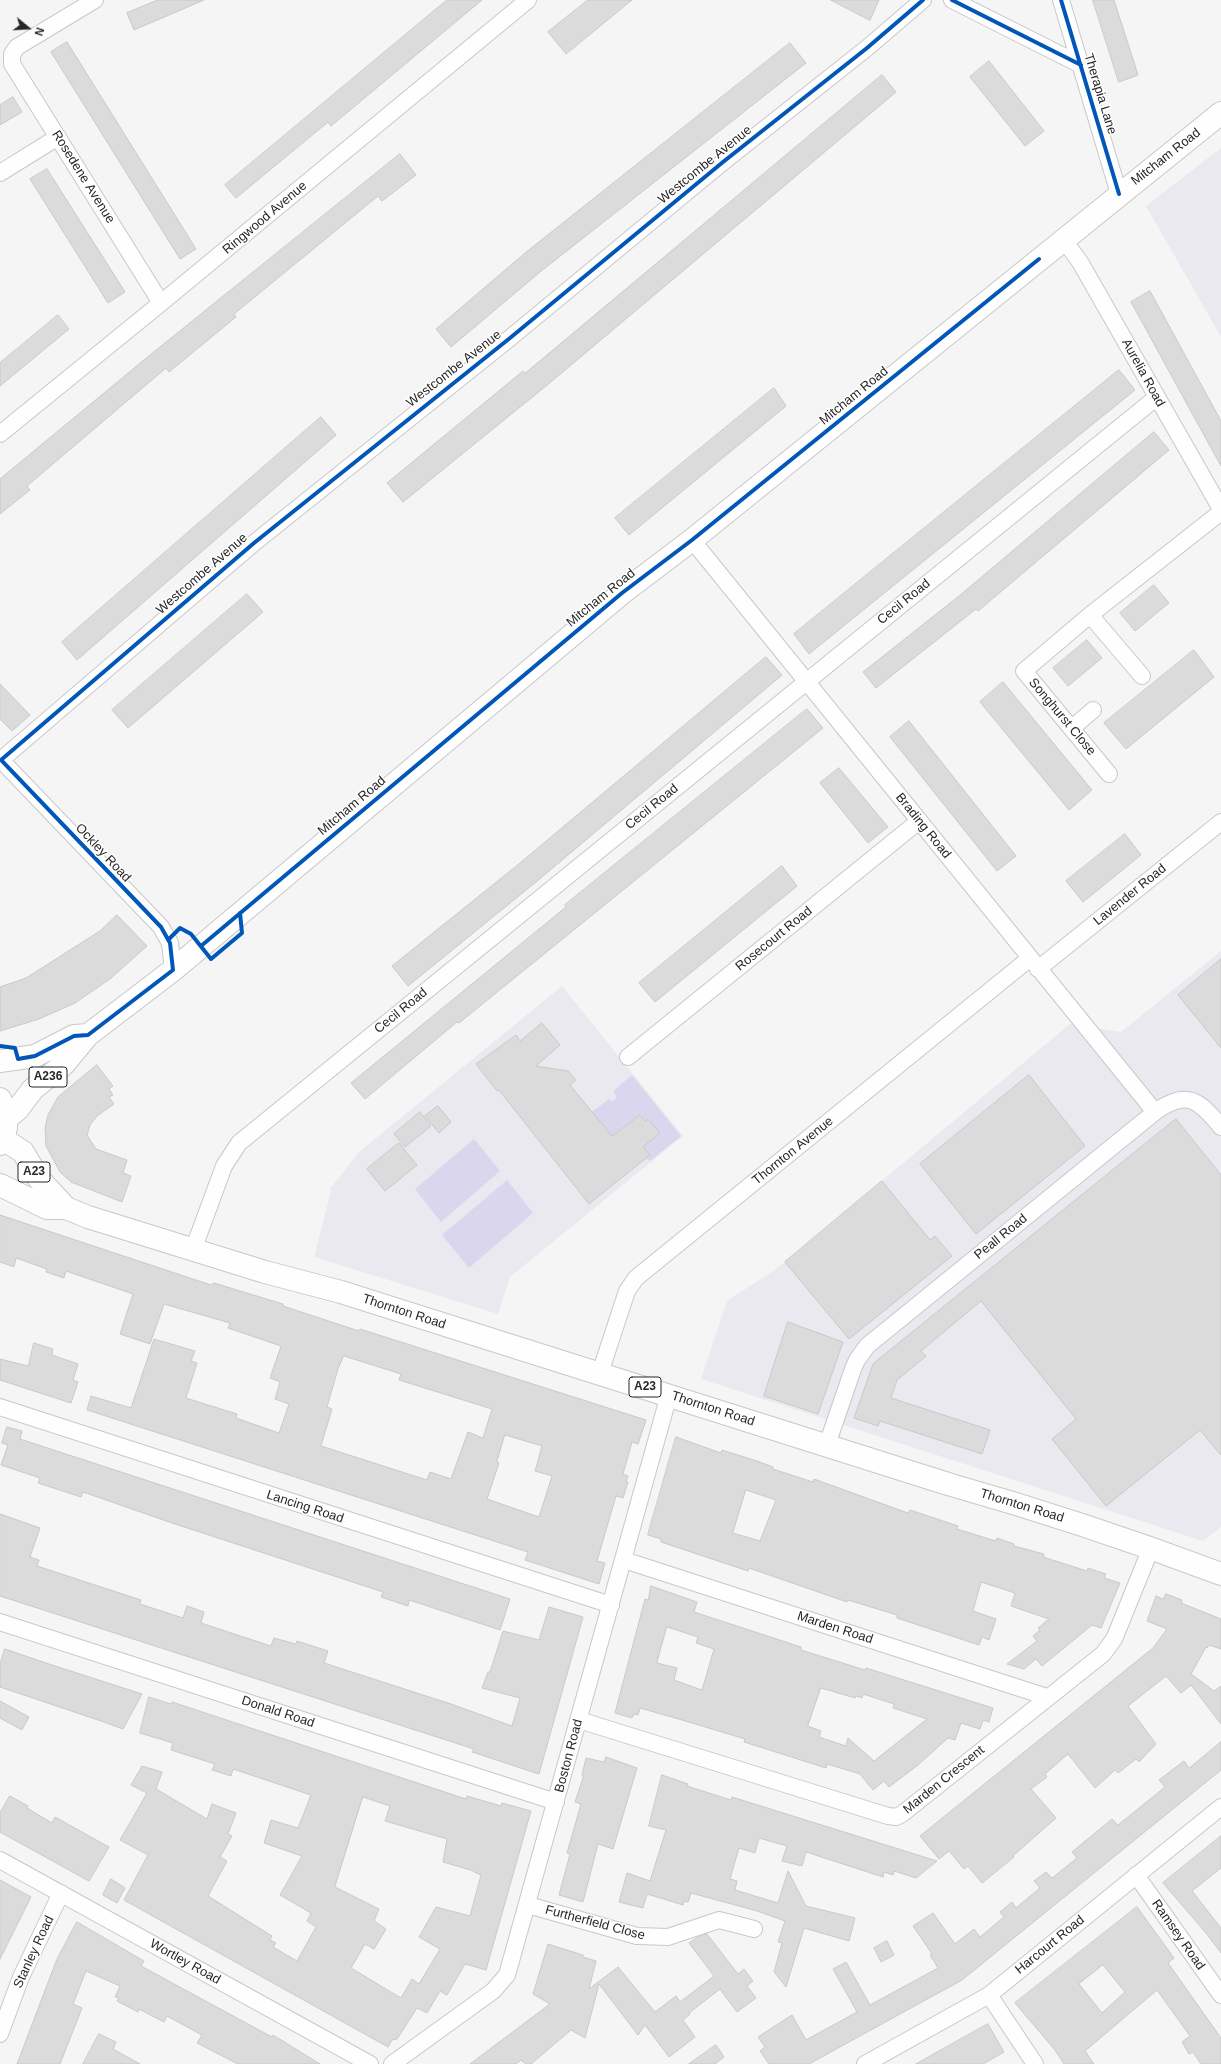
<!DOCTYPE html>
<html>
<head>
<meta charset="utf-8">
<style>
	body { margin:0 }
	#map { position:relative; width:1221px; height:2064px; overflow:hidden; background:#f5f5f6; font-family:Arial,sans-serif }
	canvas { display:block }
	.north { position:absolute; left:8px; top:8px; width:40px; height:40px; -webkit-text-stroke:3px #fff; paint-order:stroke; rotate:108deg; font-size:11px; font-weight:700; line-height:16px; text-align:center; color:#272728 }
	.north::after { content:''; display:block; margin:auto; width:14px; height:18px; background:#272728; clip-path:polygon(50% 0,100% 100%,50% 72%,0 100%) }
</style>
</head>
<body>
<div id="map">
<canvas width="1221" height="2064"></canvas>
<div class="north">N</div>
</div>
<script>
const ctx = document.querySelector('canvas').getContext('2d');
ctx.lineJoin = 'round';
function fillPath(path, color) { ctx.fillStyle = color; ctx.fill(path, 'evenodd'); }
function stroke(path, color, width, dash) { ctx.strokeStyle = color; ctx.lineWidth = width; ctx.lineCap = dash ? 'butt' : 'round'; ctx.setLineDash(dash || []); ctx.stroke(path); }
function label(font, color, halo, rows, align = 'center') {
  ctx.font = font + ' Arial,sans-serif'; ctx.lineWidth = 3; ctx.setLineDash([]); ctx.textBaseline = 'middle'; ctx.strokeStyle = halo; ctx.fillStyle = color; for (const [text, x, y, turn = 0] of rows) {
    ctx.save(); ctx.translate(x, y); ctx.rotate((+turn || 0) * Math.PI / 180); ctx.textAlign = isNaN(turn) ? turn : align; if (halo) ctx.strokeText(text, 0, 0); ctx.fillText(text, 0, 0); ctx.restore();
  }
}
const built = new Path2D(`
	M1221,148V337L1146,206Z
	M1221,951V1527L1203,1541L701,1379L727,1301L776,1269L1070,1024L1121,1032Z
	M562,986L683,1136L510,1277L498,1314L314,1257L331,1191L330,1189L359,1152Z`);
const green = new Path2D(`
	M632,1075L681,1136L650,1161L646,1158L643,1147L659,1133L648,1119L645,1121L640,1115L609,1138L592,1112L609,1099L612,1102L617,1097L613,1091Z
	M474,1139L500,1171L441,1222L415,1189Z
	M507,1180L533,1213L469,1268L442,1235Z`);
const building = new Path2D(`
	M158,0H204L134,30L127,13Z
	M447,0H482L331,126L328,122L236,198L225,185Z
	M588,0H632L566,54L548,32Z
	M831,0H879L870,20Z
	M1093,0H1114L1138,75L1119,82Z
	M67,42L196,249L180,259L51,52Z
	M790,43L806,63L540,272L451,347L436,329L525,253Z
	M989,61L1044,131L1025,146L970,77Z
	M882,75L896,92L546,386L403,502L387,483L523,371L525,373Z
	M13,97L22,112L0,125V105Z
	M400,154L416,175L382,201L378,196L234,314L236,317L169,372L166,368L27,486L30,490L0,514V479L150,355Z
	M47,169L125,292L108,303L30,179Z
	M1150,291L1221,421V466L1131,302Z
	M58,315L69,329L0,386V363Z
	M1119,370L1135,390L809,654L794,634Z
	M774,388L786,406L629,535L615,518Z
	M321,417L336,435L77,660L62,642Z
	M1154,432L1169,450L978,611L976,609L876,688L863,672L959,596Z
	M1154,585L1169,603L1135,631L1120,613Z
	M247,594L263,612L128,728L112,710Z
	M1087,640L1102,658L1068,686L1053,668Z
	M1194,650L1214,677L1126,749L1104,723Z
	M766,657L782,675L536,882L408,986L392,966L520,863Z
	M1003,682L1092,790L1069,810L980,702Z
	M0,684L30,715L12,731L0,719Z
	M807,709L823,728L459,1023L457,1022L365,1099L351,1083L566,907L565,905Z
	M909,721L1016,856L997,871L890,737Z
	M839,768L888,827L868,843L820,783Z
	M1125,834L1141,855L1083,902L1066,881Z
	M782,866L797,886L655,1002L639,983Z
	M117,915L147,946L110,979L75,1003L39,1019L0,1031V987L26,978L100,931Z
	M1221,959V1048L1178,995Z
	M542,1023L560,1045L536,1066L568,1071L576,1080L570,1085L612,1136L640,1115L645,1121L648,1119L660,1133L643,1147L650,1155L589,1204L499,1090L497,1091L476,1064L516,1035L520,1041Z
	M97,1065L113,1086L109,1089L113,1095L109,1097L114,1104L97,1116L90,1125L87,1135L96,1149L127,1160L123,1173L131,1176L122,1202L71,1182L60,1172L46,1146L45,1128L48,1115L58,1097Z
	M1029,1075L1085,1146L976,1234L920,1164Z
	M438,1106L451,1122L439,1133L425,1116Z
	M420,1112L431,1126L405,1147L394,1134Z
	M1176,1119L1221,1175V1455L1200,1430L1106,1506L1052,1439L1076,1419L981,1301L921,1351L926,1356L897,1380L891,1398L990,1430L982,1454L880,1421L878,1426L854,1418L873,1364Z
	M399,1143L417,1165L385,1191L367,1169Z
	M882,1181L930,1240L935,1236L952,1256L849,1339L785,1262Z
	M0,1215L211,1285L214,1283L283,1304V1306L359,1331L360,1329L646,1420L638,1444L632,1442L623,1474L628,1476L626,1481L628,1482L623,1498L616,1496L597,1561L605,1563L599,1584L525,1560L528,1552L87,1410L91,1396L131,1408L154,1339L195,1351L191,1361L197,1363L186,1398L237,1414L236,1418L279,1433L289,1404L275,1399L280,1382L270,1378L281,1346L228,1328L230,1323L164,1304L150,1344L120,1334L133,1294L66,1271L64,1278L46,1272L47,1269L16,1258L14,1267L0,1262ZM344,1356L401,1374L399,1380L492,1409L483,1438L468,1432L451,1479L430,1472L427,1480L321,1446L332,1409L327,1407L338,1369ZM505,1435L542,1446L535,1471L552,1476L539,1517L487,1499L499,1463L497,1462Z
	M788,1322L843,1342L818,1414L764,1396Z
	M34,1343L53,1349L52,1355L78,1364L73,1380L78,1382L71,1403L0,1380V1359L28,1366Z
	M7,1427L22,1431L20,1439L510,1599L500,1630L409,1600L408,1606L381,1597L383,1592L172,1523L83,1492L81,1497L38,1483L40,1478L1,1465L8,1445L2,1443Z
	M676,1437L721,1453L722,1450L757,1461L773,1467V1469L813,1482L814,1479L908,1513L910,1510L958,1526L957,1529L996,1541L997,1538L1014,1544V1546L1044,1554L1043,1557L1087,1571L1088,1568L1106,1574L1104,1578L1120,1583L1101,1628L1092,1625L1042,1666L1036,1659L1024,1669L1007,1664L1037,1641L1033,1636L1040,1630L1038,1628L1049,1619L1011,1606L1015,1593L981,1582L973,1611L996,1619L989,1640L982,1637L979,1645L897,1618V1615L848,1600L847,1602L749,1568L748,1571L661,1542V1539L648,1535ZM746,1490L776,1500L760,1541L733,1533Z
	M0,1514L40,1528L30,1557L39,1560L37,1566L141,1600L140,1604L183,1618L187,1606L204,1612L201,1623L271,1646L274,1638L296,1644L297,1641L328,1651L324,1663L451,1704L512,1726L520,1698L482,1688L488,1672H490L503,1631L539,1640L549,1607L583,1617L539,1774L472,1752L474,1749L0,1596Z
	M651,1586L697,1602L694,1612L801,1647V1650L865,1670L866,1668L993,1708L989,1722L983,1720L980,1729L961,1723L955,1740L948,1738L918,1765L889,1787L884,1781L873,1790L860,1774L827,1764L826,1768L744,1742L745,1739L682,1720L640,1708L638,1715L634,1714L632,1718L615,1713L645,1599L648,1600ZM667,1627L698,1637L696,1643L714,1649L702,1690L674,1680L677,1668L657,1663ZM821,1688L855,1698L856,1696L862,1698L863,1694L894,1704L893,1708L927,1719L874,1761L848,1738L846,1746L819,1737L821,1731L808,1726Z
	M1166,1594L1182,1600L1181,1603L1221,1619V1649L1209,1645L1207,1648L1206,1647L1191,1674L1214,1691L1221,1686V1724L1191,1685L1181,1693L1166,1676L1128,1706L1156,1744L1139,1762L1136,1759L1118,1773L1115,1770L1095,1788L1068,1754L1045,1774L1047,1777L1031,1789L1056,1818L1013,1856L1014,1857L982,1883L968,1866L964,1869L949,1851L939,1859L920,1836L1153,1648L1167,1629L1147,1621L1156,1596L1163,1599Z
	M5,1649L49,1664L142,1694L123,1729L98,1720L0,1687V1664Z
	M149,1697L171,1704L172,1702L466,1799L467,1796L501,1806L502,1803L531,1811L486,1970L465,1964L447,1995L440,1991L427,2013L417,2008L397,2039L392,2040L388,2047L124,1900L148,1855L120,1840L147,1793L131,1785L142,1766L162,1772L156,1789L207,1819L212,1804L236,1813L228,1834L232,1836L220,1857L227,1861L208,1896L272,1936L270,1940L276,1943L273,1947L297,1961L316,1927L307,1921L311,1913L280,1895L302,1856L264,1843L271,1820L298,1828L311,1795L233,1769L231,1776L212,1770L215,1764L171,1750L173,1743L140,1733ZM363,1797L390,1806L385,1821L447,1839L443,1862L474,1871V1872L481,1875L470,1916L436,1907L419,1937L440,1949L419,1984L412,1979L401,1998L351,1968L365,1944L374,1949L386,1929L374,1921L379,1909L335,1887Z
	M0,1701L29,1717L22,1730L0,1718Z
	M1221,1742V1770L962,1980L809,2064H769L760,2051L765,2047L758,2037L792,2015L806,2040L857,2012L833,1969L846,1962L870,2005L938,1968L930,1955L932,1954L913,1926L933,1913L955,1944L974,1929L980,1937L1004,1917L1000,1912L1012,1902L1016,1908L1040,1888L1034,1881L1046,1872L1052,1878L1077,1858L1072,1852L1112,1819L1118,1825L1165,1787L1159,1780L1184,1761L1189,1768Z
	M606,1757L637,1768L613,1849L598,1844L583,1902L559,1895L570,1854L567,1853L581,1804L575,1802L584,1775H582L586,1758L604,1762Z
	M662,1775L688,1784L687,1786L731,1800L732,1797L937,1861L916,1878L894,1871L893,1875L884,1872L883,1877L806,1852L802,1866L782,1861L787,1846L759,1838L755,1853L739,1848L730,1879L737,1881L735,1890L778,1903L788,1871L806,1906L855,1918L849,1941L804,1928L786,1987L774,1972L782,1943L778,1942L785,1921L757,1911L691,1893L688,1902L684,1901L683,1905L647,1894L643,1908L619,1902L627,1873L650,1881L666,1830L649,1826Z
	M10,1796L28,1806L27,1808L52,1823L55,1817L109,1847L89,1881L0,1832V1813Z
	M1221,1836V1868L1192,1891L1221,1928V1953L1206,1933L1163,1883Z
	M111,1879L125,1888L117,1903L103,1895Z
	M0,1880L31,1897L0,1959Z
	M1137,1907L1174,1958L1168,1963L1221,2038V2064H1201L1193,2052L1189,2054L1182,2042L1190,2036L1157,1990L1085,2051L1094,2064H1064L1055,2050L1015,2003ZM1103,1965L1125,1992L1102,2013L1079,1984Z
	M77,1922L144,1961L141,1966L272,2037L273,2035L320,2064H238L197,2043L202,2035L167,2016L164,2022L139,2009L138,2012L117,2001L119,1998L115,1997L120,1986L86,1971L73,2004L82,2008L60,2064H17L57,1959Z
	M707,1934L738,1974L744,1969L753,1981L747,1986L756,1998L737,2012L720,1989L689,2013L690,2014L683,2020L695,2037L669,2057L645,2025L638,2035L599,1984L585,2038L571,2030L531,2064H526L521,2060L516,2064H470L550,2004L533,1994L548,1944L583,1955V1957L596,1961L589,1989L618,1967L655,2012L676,1996L680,2002L714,1976L689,1943L696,1938Z
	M887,1941L894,1955L881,1962L874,1948Z
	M988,2024L1004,2052L983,2064H916Z
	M99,2034L116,2042L113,2049L140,2064H83Z
	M716,2045L724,2057L715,2064H689Z`);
const street = new Path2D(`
	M95,0L17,47L12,54V64L161,303
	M952,0L1081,65
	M1061,0L1119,194
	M0,173L58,137
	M1063,239L1080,262L1221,509
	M0,434L161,303L528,0
	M692,540L1155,1112
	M1090,615L1142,676
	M1072,728L1093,710
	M0,759L161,927L170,943L173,970
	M1,760L254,543L510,338L723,162L867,48L923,0
	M1109,774L1024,671L1090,615L1221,512
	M1038,969L1221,822
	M628,1057L919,821
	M193,1250L224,1166L239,1143L1157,397
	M600,1373L627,1291L636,1278L1029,959
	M0,1407L611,1605
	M827,1445L853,1369L857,1360L867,1346L1155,1112C1187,1089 1199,1100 1221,1127
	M624,1560L1047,1697
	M0,1622L556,1802
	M579,1720L888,1816L896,1817L902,1814L1103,1654L1114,1639L1119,1627L1151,1548
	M0,1860L370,2064
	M1136,1875L1221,1995
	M528,1905L637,1936L668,1937L719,1920L754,1929
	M989,1995L1035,2064
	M0,2034L21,1977L61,1893
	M392,2064L493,1991L507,1975L669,1395
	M865,2064L989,1995L1221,1807`);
const primary = new Path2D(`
	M0,1061L35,1056L74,1036L88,1035
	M8,1117L17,1110L33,1089L64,1064L88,1035L173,970L622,593L692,540L1221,113`);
const highway = new Path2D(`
	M0,1099C8,1113 9,1129 0,1144
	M3,1139L23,1152L39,1179L66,1208
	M0,1185L47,1208H66L88,1217L265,1272L341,1292L948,1484C1040,1510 1131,1540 1221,1574`);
const cycleway = new Path2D(`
	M952,0L1081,65
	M1061,0L1119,194
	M169,939L180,928L191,934L211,959L242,933L240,913
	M201,946L622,593L692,540L1039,259
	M0,1046L15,1048L18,1059L35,1056L74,1036L88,1035L173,970L170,943L161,927L1,760L254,543L510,338L723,162L867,48L923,0`);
const shields = [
	[48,1077,38],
	[34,1172,32],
	[645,1387,32]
];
const shieldNames = [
	["A236",48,1077],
	["A23",34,1172],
	["A23",645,1387]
];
const streetNames = [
	["Therapia Lane",1100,94,73],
	["Mitcham Road",1166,157,-38],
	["Westcombe Avenue",705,165,-39],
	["Rosedene Avenue",83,177,58],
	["Ringwood Avenue",265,218,-40],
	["Westcombe Avenue",454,369,-38],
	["Aurelia Road",1143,373,61],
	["Mitcham Road",854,396,-39],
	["Westcombe Avenue",202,574,-41],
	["Mitcham Road",601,598,-39],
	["Cecil Road",904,602,-39],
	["Songhurst Close",1062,717,50],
	["Mitcham Road",352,806,-40],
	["Cecil Road",652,807,-39],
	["Brading Road",923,826,51],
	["Ockley Road",103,853,47],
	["Lavender Road",1130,895,-39],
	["Rosecourt Road",774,939,-39],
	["Cecil Road",401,1011,-39],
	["Thornton Avenue",793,1151,-39],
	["Peall Road",1001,1237,-39],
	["Thornton Road",404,1312,18],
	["Thornton Road",713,1409,18],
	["Thornton Road",1022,1506,17],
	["Lancing Road",305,1507,18],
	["Marden Road",835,1628,18],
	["Donald Road",278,1712,18],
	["Boston Road",569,1756,-75],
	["Marden Crescent",944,1780,-39],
	["Furtherfield Close",595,1923,15],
	["Ramsey Road",1178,1935,55],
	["Harcourt Road",1050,1945,-39],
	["Stanley Road",34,1952,-65],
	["Wortley Road",185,1962,29]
];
fillPath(built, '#eae9f0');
fillPath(green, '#dad6ed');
fillPath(building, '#dbdbdc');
stroke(building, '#c8c9c9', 1);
stroke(street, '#c8c8c9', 18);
stroke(primary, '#c8c8c9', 24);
stroke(highway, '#c8c8c9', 24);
stroke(street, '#fefefe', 16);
stroke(primary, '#fefefe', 22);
stroke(highway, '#fefefe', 22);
stroke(cycleway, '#0057b8', 4);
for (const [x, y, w] of shields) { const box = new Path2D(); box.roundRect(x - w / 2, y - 10, w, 20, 3); ctx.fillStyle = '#fff'; ctx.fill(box); stroke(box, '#272728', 1); }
label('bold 12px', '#272728', null, shieldNames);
label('13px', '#272728', '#fff', streetNames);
</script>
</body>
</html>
